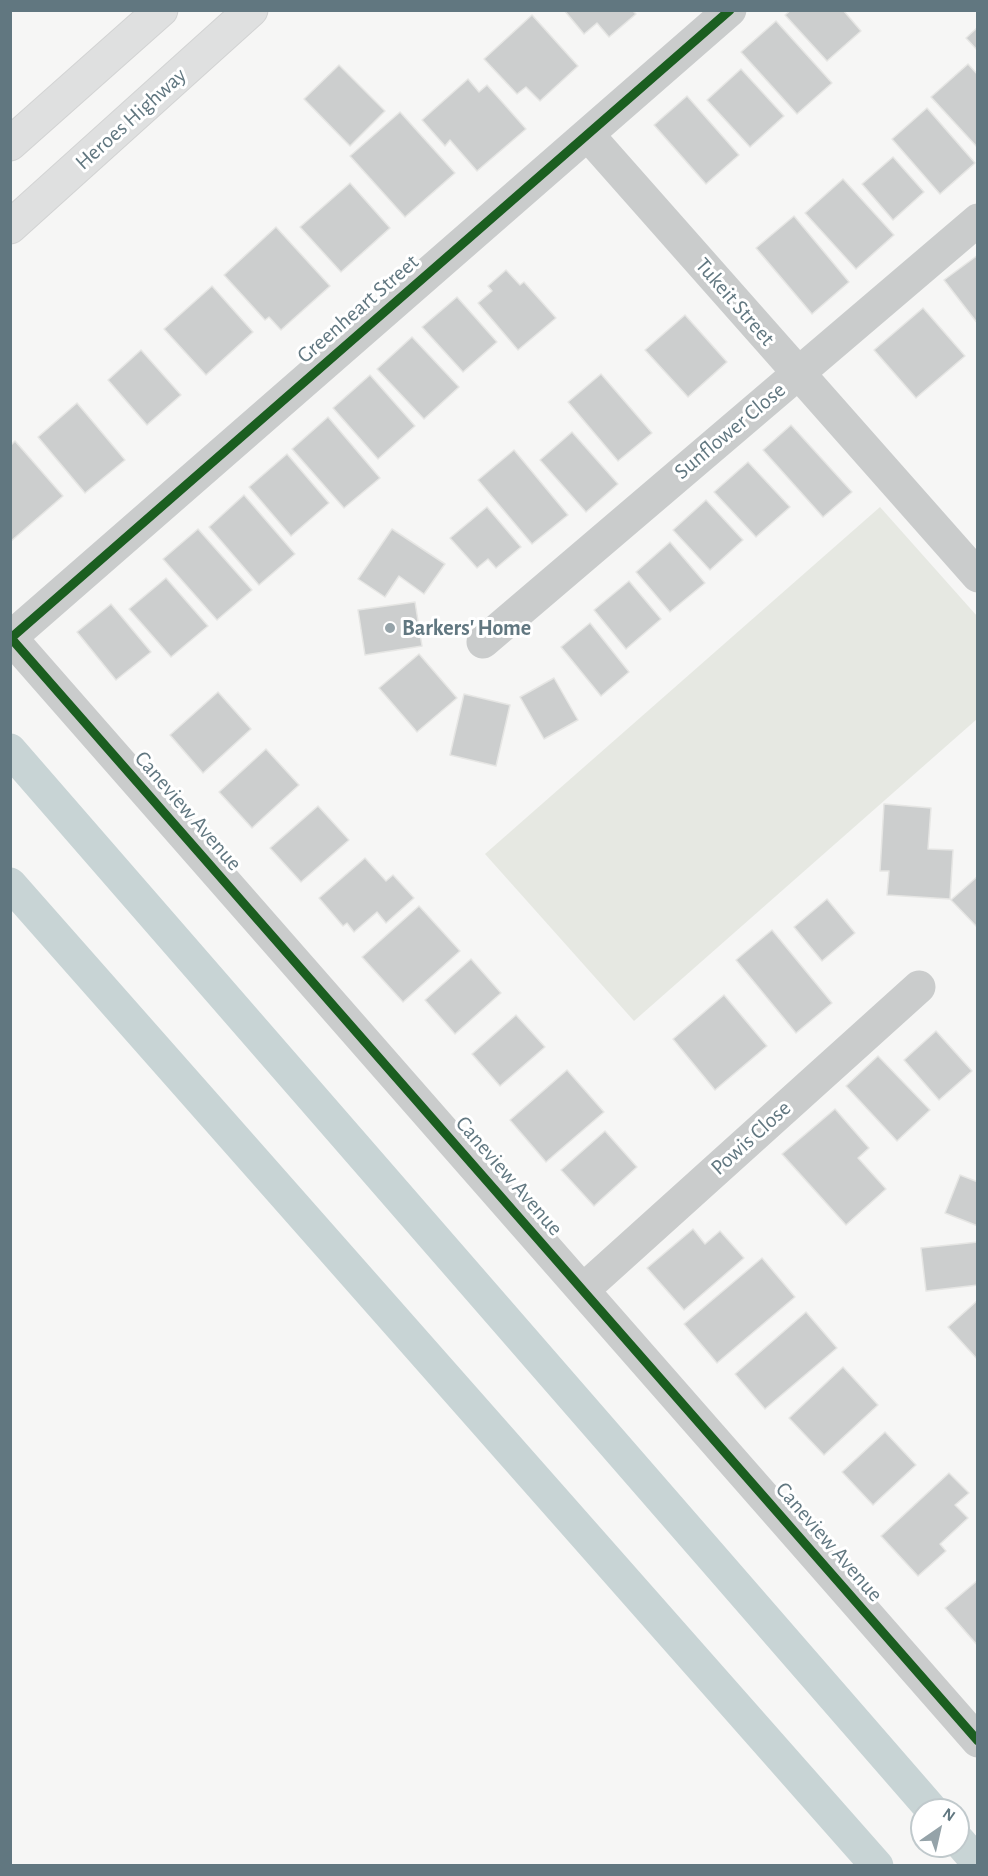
<!DOCTYPE html>
<html>
<head>
<meta charset="utf-8">
<style>
	body { margin:0 }
	#map { position:relative; width:988px; height:1876px; overflow:hidden; background:#f6f6f5; font-family:"Alegreya Sans",sans-serif }
	canvas { display:block }
	.frame { position:absolute; inset:0; border:12px solid #617780; pointer-events:none }
	.north { position:absolute; left:910px; top:1798px; width:60px; height:60px; box-sizing:border-box; background:#fff; border:2px solid #c0c9cc; border-radius:50%; rotate:34deg; font-size:16px; font-weight:700; line-height:24px; text-align:center; color:#617780 }
	.north::after { content:''; display:block; margin:auto; width:21px; height:27px; background:#95a3a9; clip-path:polygon(50% 0,100% 100%,50% 72%,0 100%) }
</style>
</head>
<body>
<div id="map">
<canvas width="988" height="1876"></canvas>
<div class="frame"></div>
<div class="north">N</div>
</div>
<script>
const ctx = document.querySelector('canvas').getContext('2d');
ctx.lineJoin = 'round';
function fillPath(path, color) { ctx.fillStyle = color; ctx.fill(path, 'evenodd'); }
function stroke(path, color, width, dash) { ctx.strokeStyle = color; ctx.lineWidth = width; ctx.lineCap = dash ? 'butt' : 'round'; ctx.setLineDash(dash || []); ctx.stroke(path); }
function label(font, color, halo, rows, align = 'center') {
  ctx.font = font + ' "Alegreya Sans",sans-serif'; ctx.lineWidth = 6; ctx.setLineDash([]); ctx.textBaseline = 'middle'; ctx.strokeStyle = halo; ctx.fillStyle = color; for (const [text, x, y, turn = 0] of rows) {
    ctx.save(); ctx.translate(x, y); ctx.rotate((+turn || 0) * Math.PI / 180); ctx.textAlign = isNaN(turn) ? turn : align; if (halo) ctx.strokeText(text, 0, 0); ctx.fillText(text, 0, 0); ctx.restore();
  }
}
const green = new Path2D(`
	M880,507L977,616V719L634,1021L485,854Z`);
const canal = new Path2D(`
	M10,750L932,1810
	M10,884L877,1866
	M958,1840L978,1863`);
const building = new Path2D(`
	M564,10H632L636,14L609,37L597,23L584,34Z
	M791,10H843L861,31L827,61L785,15Z
	M532,15L578,66L540,101L526,87L517,94L484,59Z
	M776,21L832,83L797,114L741,52Z
	M978,27V51L966,38Z
	M968,64L978,75V148L931,97Z
	M339,65L385,111L350,146L304,99Z
	M741,69L784,116L750,147L707,100Z
	M468,79L479,92L487,85L526,129L477,171L450,140L445,146L422,120Z
	M687,96L739,155L706,184L654,125Z
	M927,108L975,163L940,194L892,139Z
	M400,112L455,173L405,217L350,156Z
	M893,157L924,192L893,220L862,184Z
	M843,179L894,235L856,269L805,213Z
	M350,183L390,228L341,272L300,227Z
	M794,216L849,282L812,314L756,248Z
	M276,227L330,286L281,330L269,317L265,320L224,275Z
	M978,255V324L944,280Z
	M506,270L520,285L524,282L556,318L518,350L478,303L492,291L488,286Z
	M212,286L253,332L206,375L164,329Z
	M457,297L497,342L463,372L422,327Z
	M923,308L965,356L916,398L874,350Z
	M685,315L727,362L688,397L645,350Z
	M412,337L459,387L424,419L377,369Z
	M141,350L181,395L147,425L108,380Z
	M601,374L652,433L618,461L568,402Z
	M370,375L415,426L378,459L333,408Z
	M77,403L125,460L85,493L38,437Z
	M328,417L380,478L344,508L292,449Z
	M791,425L852,492L823,517L763,450Z
	M572,432L618,484L586,512L540,460Z
	M15,441L63,496L10,542V446Z
	M514,450L568,515L532,544L478,480Z
	M287,454L329,503L291,536L249,487Z
	M748,462L790,507L756,537L714,492Z
	M244,495L295,554L259,585L209,527Z
	M706,500L743,540L710,570L673,530Z
	M487,507L521,547L496,568L488,559L477,568L450,538Z
	M198,529L252,590L217,620L163,559Z
	M392,529L445,564L424,594L399,576L385,597L358,579Z
	M670,542L705,583L670,612L636,572Z
	M166,578L208,626L171,657L129,609Z
	M629,581L661,619L626,649L594,610Z
	M415,602L422,646L365,655L358,610Z
	M111,604L151,652L116,680L77,632Z
	M590,623L629,672L601,696L561,647Z
	M419,654L457,698L417,732L379,688Z
	M554,678L578,720L544,739L520,697Z
	M218,692L251,729L203,773L170,735Z
	M464,694L510,705L496,766L450,755Z
	M266,749L299,785L252,828L219,792Z
	M884,804L931,808L928,849L953,850L950,899L887,895L889,871H880Z
	M318,806L349,840L301,882L270,848Z
	M365,858L386,881L393,875L414,898L386,923L377,912L354,932L347,923L343,926L319,898Z
	M978,876V928L951,900Z
	M827,899L855,933L822,961L794,927Z
	M419,906L460,951L403,1002L362,957Z
	M772,930L832,1003L796,1033L736,960Z
	M471,959L501,993L455,1034L425,1000Z
	M724,995L767,1046L715,1090L673,1039Z
	M516,1015L545,1047L500,1086L472,1054Z
	M936,1031L972,1071L939,1100L904,1060Z
	M878,1056L930,1110L897,1141L846,1086Z
	M567,1070L604,1112L546,1162L510,1120Z
	M835,1109L869,1148L858,1158L886,1189L846,1225L782,1154Z
	M605,1131L637,1167L594,1206L561,1170Z
	M960,1175L978,1182V1226L945,1213Z
	M693,1229L705,1244L720,1231L744,1258L684,1310L647,1268Z
	M978,1242V1285L926,1291L921,1248Z
	M762,1258L795,1297L717,1363L684,1324Z
	M978,1300V1360L948,1327Z
	M806,1312L837,1348L765,1409L735,1374Z
	M843,1367L878,1405L824,1455L789,1418Z
	M885,1432L916,1465L873,1505L842,1472Z
	M949,1473L969,1493L955,1505L968,1518L940,1544L946,1551L918,1576L881,1536Z
	M978,1580V1646L945,1608Z`);
const minor = new Path2D(`
	M588,135L978,576
	M10,637L978,1741
	M10,638L730,10
	M483,642L978,220
	M583,1290L919,987`);
const major = new Path2D(`
	M10,144L161,10
	M10,227L251,10`);
const cycleway = new Path2D(`
	M10,637L978,1741
	M11,638L730,10`);
const markers = [
	[390,628,6,"#95a3a9"]
];
const streetNames = [
	["Heroes Highway",131,119,-42],
	["Tukeit Street",735,302,49],
	["Greenheart Street",358,309,-41],
	["Sunflower Close",730,431,-40],
	["Caneview Avenue",188,811,49],
	["Powis Close",751,1138,-42],
	["Caneview Avenue",509,1176,49],
	["Caneview Avenue",829,1542,49]
];
const poiNames = [
	["Barkers' Home",402,628]
];
fillPath(green, '#e6e8e2');
stroke(canal, '#c8d4d5', 33);
fillPath(building, '#cccece');
stroke(building, '#e6e6e4', 1.5);
stroke(major, '#d2d3d3', 35);
stroke(minor, '#cacccc', 33);
stroke(major, '#dfe0e0', 33);
stroke(cycleway, '#1b5e20', 9);
for (const [x, y, r, color] of markers) { const dot = new Path2D(); dot.arc(x, y, r, 0, 2 * Math.PI); ctx.fillStyle = color; ctx.fill(dot); stroke(dot, '#fff', 2); }
label('22px', '#617780', '#fff', streetNames);
label('bold 22px', '#617780', '#fff', poiNames, 'left');
</script>
</body>
</html>
